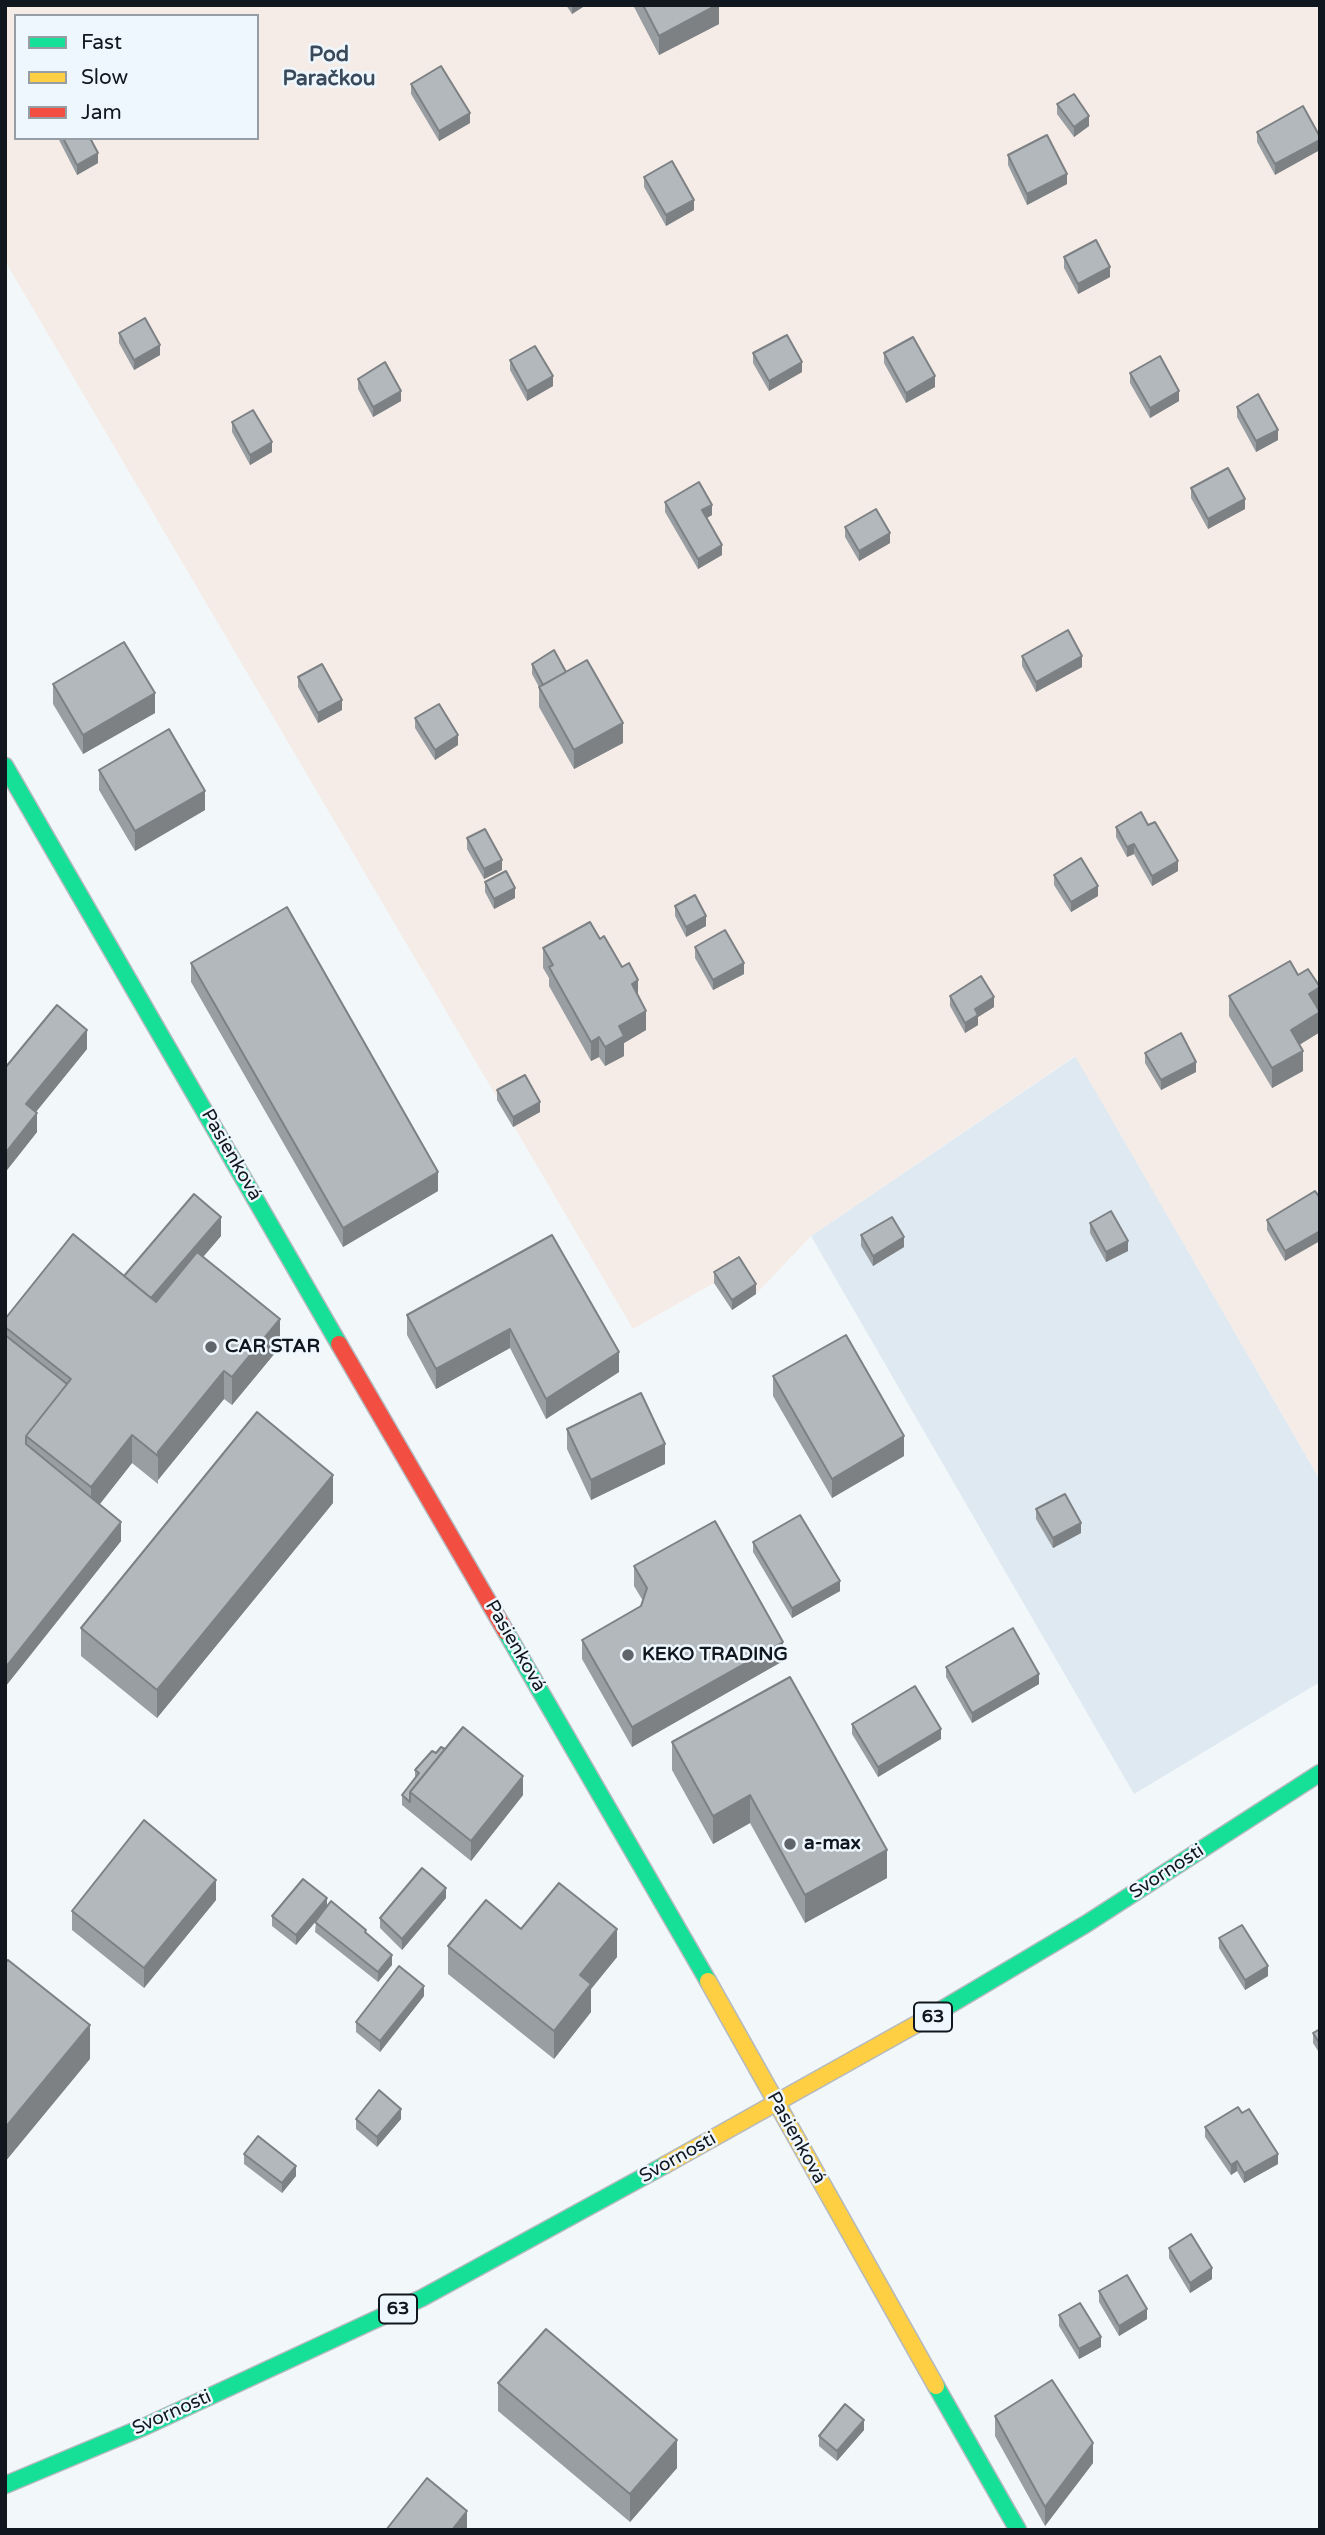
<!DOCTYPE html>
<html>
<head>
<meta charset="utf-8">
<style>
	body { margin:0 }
	#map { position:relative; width:1325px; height:2535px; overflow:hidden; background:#f2f7fa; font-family:"Varela Round",sans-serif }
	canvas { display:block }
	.frame { position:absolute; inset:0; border:7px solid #11171e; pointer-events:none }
	.legend { position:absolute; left:14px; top:14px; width:245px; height:126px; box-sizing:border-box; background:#eff7fe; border:2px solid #969da4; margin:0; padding:9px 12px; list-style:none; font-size:21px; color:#11171e }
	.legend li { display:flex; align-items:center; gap:14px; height:35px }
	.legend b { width:35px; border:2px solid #969da4 }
</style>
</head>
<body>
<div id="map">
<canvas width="1325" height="2535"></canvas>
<div class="frame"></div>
<ul class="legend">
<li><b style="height:9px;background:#16e098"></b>Fast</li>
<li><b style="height:9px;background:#ffcf43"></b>Slow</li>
<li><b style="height:9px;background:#f24e42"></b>Jam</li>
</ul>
</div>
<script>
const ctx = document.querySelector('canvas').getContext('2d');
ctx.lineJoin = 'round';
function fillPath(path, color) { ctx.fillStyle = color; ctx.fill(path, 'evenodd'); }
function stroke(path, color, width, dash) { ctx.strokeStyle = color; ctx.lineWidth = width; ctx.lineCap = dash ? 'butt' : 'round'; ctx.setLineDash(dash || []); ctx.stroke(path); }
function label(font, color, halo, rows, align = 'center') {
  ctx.font = font + ' "Varela Round",sans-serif'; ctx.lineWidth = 5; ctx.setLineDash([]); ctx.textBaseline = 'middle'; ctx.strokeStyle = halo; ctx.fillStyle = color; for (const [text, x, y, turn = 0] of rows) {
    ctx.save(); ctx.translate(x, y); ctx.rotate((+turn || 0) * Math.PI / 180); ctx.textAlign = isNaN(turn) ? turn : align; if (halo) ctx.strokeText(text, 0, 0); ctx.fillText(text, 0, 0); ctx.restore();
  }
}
const built = new Path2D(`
	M1076,1056L1320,1480V1682L1134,1794L811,1236Z`);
const green = new Path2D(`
	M5,5H1320V1480L1075,1056L811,1236L756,1294L732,1310L714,1283L633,1329L5,261ZM16,16H257V138H16Z`);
const fast = new Path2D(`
	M5,766L339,1344
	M506,1632L708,1981
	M931,2016L1086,1924L1320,1773
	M936,2386L1018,2530
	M5,2485L146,2426L422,2298L665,2165`);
const slow = new Path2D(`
	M708,1981L936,2386
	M665,2165L931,2016`);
const jam = new Path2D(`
	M339,1344L506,1632`);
const wall = new Path2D(`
	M566,5H586L572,14Z
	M633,5H719V24L659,55Z
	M411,84L470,123L439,141L411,94Z
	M1057,104L1089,126L1074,137L1057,114Z
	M1303,106L1275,175L1257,142V132Z
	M58,138H90L98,163L77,175Z
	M1008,155L1067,184L1027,205L1008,165Z
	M644,177L694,210L666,226L644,187Z
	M1064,257L1110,277L1078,294L1064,268Z
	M119,333L160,355L134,370L119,343Z
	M753,353L802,372L769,391L753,363Z
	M884,353L935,387L906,403L884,363Z
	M510,360L553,386L527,401L510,370Z
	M1130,373L1179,401L1150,418L1130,383Z
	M358,379L401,401L373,417L358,389Z
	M1237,407L1278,440L1256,452L1237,417Z
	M232,422L272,452L250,465L232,432Z
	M1191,488L1245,509L1208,529L1191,498Z
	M665,502L712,515L706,518L722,555L698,569L665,512Z
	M845,527L890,543L859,561L845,537Z
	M1022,656L1082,667L1036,692L1022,666Z
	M532,664L566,672L623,743L574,769L539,707V687L532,674Z
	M298,677L342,710L318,723L298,687Z
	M53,684L155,713L83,754L53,704Z
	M415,718L458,745L435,760L415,728Z
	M99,770L205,810L135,851L99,790Z
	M1148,825L1178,871L1152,886L1134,854L1127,857L1116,837V827Z
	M467,838L502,870L484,879L467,849Z
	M1054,875L1098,896L1071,912L1054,885Z
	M485,882L515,898L494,909L485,892Z
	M675,906L706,926L686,937L675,916Z
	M600,939L638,995L646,1030L624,1043V1056L605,1066L599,1057L591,1061L549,986V978L543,968V948Z
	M695,947L744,974L713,990L695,958Z
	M191,963L438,1191L343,1247L191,982Z
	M950,996L994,1007L978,1017V1025L965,1033L950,1006Z
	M1229,996L1318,1009L1320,1032L1299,1045L1303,1071L1272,1088L1229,1016Z
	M87,1049L36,1112L37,1132L7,1170L5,1169V1068Z
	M1145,1053L1196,1072L1161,1090L1145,1063Z
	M497,1090L540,1112L513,1127L497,1100Z
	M1315,1191L1285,1261L1267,1230V1220Z
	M1090,1223L1128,1251L1106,1262L1090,1233Z
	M552,1235L619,1372L546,1419L510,1348L436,1389L407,1335V1315Z
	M861,1235L904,1247L873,1266L861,1246Z
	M221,1236L203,1257L280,1347L232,1405L224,1399L158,1480V1484L132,1463L100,1504L121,1541L5,1687V1319L124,1276Z
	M714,1272L756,1294L732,1310L714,1283Z
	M773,1376L904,1456L832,1498L773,1396Z
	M567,1429L665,1464L591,1500L567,1449Z
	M333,1503L157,1718L81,1656V1628Z
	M1036,1509L1081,1533L1053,1548L1036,1519Z
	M753,1542L840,1591L792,1618L753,1552Z
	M634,1566L783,1661L632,1747L582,1659V1640L641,1606L643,1601L634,1586Z
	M946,1667L1039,1684L972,1723L946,1677Z
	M852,1724L941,1739L878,1777L852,1734Z
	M672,1742L887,1878L805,1923L750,1823L713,1844L672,1770Z
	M436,1753L523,1795L471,1861L402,1805V1795L415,1778V1770Z
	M1320,1860V1874L1318,1871V1861Z
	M446,1898L402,1950L380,1928V1918Z
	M216,1900L144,1988L72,1930V1911Z
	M327,1907L366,1933L392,1965L378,1982L315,1932L316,1921L296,1945L272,1926V1916Z
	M521,1929L617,1957L591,1989V2012L554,2059L448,1974V1946Z
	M1219,1938L1268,1976L1245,1990L1219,1948Z
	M424,1996L380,2052L356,2032V2022Z
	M1320,2029V2054L1313,2043V2033Z
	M1242,2113L1278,2164L1244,2183L1237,2171L1231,2175L1205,2137V2127Z
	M356,2119H401L377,2147L356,2129Z
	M244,2154L296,2176L282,2193L244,2164Z
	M1169,2248L1212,2279L1190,2293L1169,2258Z
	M1099,2291L1147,2319L1119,2336L1099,2302Z
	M1059,2315L1101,2347L1079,2359L1059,2326Z
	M498,2383L677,2468L630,2522L498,2411Z
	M995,2416L1093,2463L1045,2526L995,2436Z
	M864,2430L837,2461L819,2446V2436Z`);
const shadedWall = new Path2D(`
	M572,5H586L572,14Z
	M717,5H719V24L659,55V36Z
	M470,113V123L439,141V131Z
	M1089,116V126L1074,137V127Z
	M1320,140V150L1275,175V164Z
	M98,153V163L77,175V165Z
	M1067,174V184L1027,205V194Z
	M694,200V210L666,226V215Z
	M1110,267V277L1078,294V284Z
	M160,345V355L134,370V360Z
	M802,362V372L769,391V381Z
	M553,376V386L527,401V391Z
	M935,376V387L906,403V393Z
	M401,391V401L373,417V407Z
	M1179,391V401L1150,418V408Z
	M1278,430V440L1256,452V441Z
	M272,442V452L250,465V455Z
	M1245,499V509L1208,529V519Z
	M712,505V515L702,521V510Z
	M890,533V543L859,561V551Z
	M722,545V555L698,569V559Z
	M1082,656V667L1036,692V682Z
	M155,693V713L83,754V735Z
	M342,700V710L318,723V713Z
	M623,723V743L574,769V750Z
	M458,735V745L435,760V750Z
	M205,791V810L135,851V831Z
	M1134,844V854L1127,857V847Z
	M502,860V870L484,879V869Z
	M1178,861V871L1152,886V876Z
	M1098,886V896L1071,912V902Z
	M515,888V898L494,909V899Z
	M706,916V926L686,937V927Z
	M744,963V974L713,990V980Z
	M638,980V1000L632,984Z
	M1320,988V1008L1309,1014V994Z
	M994,997V1007L978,1017V1025L965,1033V1023L975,1009Z
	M646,1011V1030L624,1043V1056L605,1066V1047L619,1026Z
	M1320,1012V1032L1291,1050V1030Z
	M87,1030V1049L26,1124V1104Z
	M599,1037V1057L591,1061V1042Z
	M1303,1051V1071L1272,1088V1068Z
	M1196,1062V1072L1161,1090V1080Z
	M540,1102V1112L513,1127V1117Z
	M37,1113V1132L7,1170V1151Z
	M438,1172V1191L343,1247V1228Z
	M221,1217V1236L148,1321V1302Z
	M1320,1231V1241L1285,1261V1251Z
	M904,1237V1247L873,1266V1256Z
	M1128,1241V1251L1106,1262V1252Z
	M756,1284V1294L732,1310V1300Z
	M280,1319V1347L232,1405V1377Z
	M510,1329V1348L436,1389V1369Z
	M619,1352V1372L546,1419V1399Z
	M224,1371V1399L158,1480V1452Z
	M132,1435V1463L91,1515V1487Z
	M904,1436V1456L832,1498V1479Z
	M665,1444V1464L591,1500V1480Z
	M333,1475V1503L157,1718V1690Z
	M121,1522V1541L5,1687V1668Z
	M1081,1523V1533L1053,1548V1538Z
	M840,1581V1591L792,1618V1608Z
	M783,1642V1661L632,1747V1727Z
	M1039,1674V1684L972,1723V1713Z
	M941,1729V1739L878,1777V1767Z
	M523,1776V1795L471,1861V1841Z
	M750,1795V1823L713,1844V1816Z
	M887,1850V1878L805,1923V1895Z
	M216,1880V1900L144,1988V1968Z
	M446,1888V1898L402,1950V1939Z
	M327,1898V1908L296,1945V1935Z
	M617,1929V1957L591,1989V2012L554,2059V2031L580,1975Z
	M392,1955V1965L378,1982V1972Z
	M1268,1966V1976L1245,1990V1980Z
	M424,1986V1996L380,2052V2041Z
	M90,2025V2059L5,2162V2128Z
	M401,2109V2119L377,2147V2137Z
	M1278,2154V2164L1244,2183V2173Z
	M1237,2161V2171L1231,2175V2165Z
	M296,2166V2176L282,2193V2183Z
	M1212,2268V2279L1190,2293V2283Z
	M1147,2309V2319L1119,2336V2326Z
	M1101,2337V2347L1079,2359V2349Z
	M864,2420V2430L837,2461V2451Z
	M677,2440V2468L630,2522V2494Z
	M1093,2443V2463L1045,2526V2507Z
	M467,2511V2530H452Z`);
const building = new Path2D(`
	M643,5H717L659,36Z
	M441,66L470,113L439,131L411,84Z
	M1074,94L1089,116L1074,127L1057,104Z
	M1303,106L1320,137V140L1275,164L1257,132Z
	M1047,135L1067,174L1027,194L1008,155Z
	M63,138H90L98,153L77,165Z
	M672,161L694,200L666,215L644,177Z
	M1096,240L1110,267L1078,284L1064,257Z
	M145,318L160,345L134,360L119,333Z
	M787,335L802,362L769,381L753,353Z
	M913,337L935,376L906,393L884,353Z
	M535,346L553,376L527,391L510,360Z
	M1160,356L1179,391L1150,408L1130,373Z
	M385,362L401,391L373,407L358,379Z
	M1258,394L1278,430L1256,441L1237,407Z
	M253,410L272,442L250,455L232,422Z
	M1228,468L1245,499L1208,519L1191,488Z
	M699,482L712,505L702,510L722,545L698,559L665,502Z
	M876,509L890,533L859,551L845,527Z
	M1068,630L1082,656L1036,682L1022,656Z
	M124,642L155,693L83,735L53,684Z
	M554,650L566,672L543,685L532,664Z
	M587,660L623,723L574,750L539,687Z
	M322,664L342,700L318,713L298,677Z
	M439,704L458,735L435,750L415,718Z
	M169,729L205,791L135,831L99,770Z
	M1141,812L1148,825L1155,822L1178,861L1152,876L1134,844L1127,847L1116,827Z
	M485,829L502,860L484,869L467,838Z
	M1081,858L1098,886L1071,902L1054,875Z
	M506,871L515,888L494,899L485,882Z
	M695,895L706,916L686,927L675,906Z
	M287,907L438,1172L343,1228L191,963Z
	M590,922L600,939L604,936L622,967L629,963L638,980L632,984L646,1011L619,1026L624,1036L605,1047L599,1037L591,1042L549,967L553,965L543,948Z
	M725,930L744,963L713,980L695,947Z
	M1290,961L1298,975L1308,969L1320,987L1309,994L1320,1012L1291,1030L1303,1051L1272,1068L1229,996Z
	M981,976L994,997L975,1009L978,1015L965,1023L950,996Z
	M57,1005L87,1030L26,1104L37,1113L7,1151L5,1150V1068Z
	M1181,1033L1196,1062L1161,1080L1145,1053Z
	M525,1075L540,1102L513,1117L497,1090Z
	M1315,1191L1320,1198V1231L1285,1251L1267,1220Z
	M194,1194L221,1217L151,1298L124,1276Z
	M1111,1211L1128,1241L1106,1252L1090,1223Z
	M892,1217L904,1237L873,1256L861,1235Z
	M73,1234L156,1302L197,1252L280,1319L232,1377L224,1371L158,1452V1456L132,1435L91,1487L26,1436L71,1379L5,1327V1319Z
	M552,1235L619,1352L546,1399L510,1329L436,1369L407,1315Z
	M739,1257L756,1284L732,1300L714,1272Z
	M5,1335L67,1384L26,1436V1444L121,1522L5,1668Z
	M846,1335L904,1436L832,1479L773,1376Z
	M641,1393L665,1444L591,1480L567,1429Z
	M257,1412L333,1475L157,1690L81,1628Z
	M1065,1494L1081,1523L1053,1538L1036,1509Z
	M800,1515L840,1581L792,1608L753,1542Z
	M715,1521L783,1642L632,1727L582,1640L641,1606L647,1588L634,1566Z
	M1013,1628L1039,1674L972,1713L946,1667Z
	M790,1677L887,1850L805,1895L750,1795L713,1816L672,1742Z
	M915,1686L941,1729L878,1767L852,1724Z
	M463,1727L523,1776L471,1841L410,1792Z
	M441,1747L445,1749L410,1792V1802L402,1795L419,1773L415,1770L432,1751L436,1753Z
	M144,1820L216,1880L144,1968L72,1911Z
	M422,1868L446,1888L402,1939L380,1918Z
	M303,1879L327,1898L296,1935L272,1916Z
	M559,1883L617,1929L580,1975L591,1984L554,2031L448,1946L486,1900L521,1929Z
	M331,1901L366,1930L365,1932L392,1955L378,1972L315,1922Z
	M1242,1925L1268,1966L1245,1980L1219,1938Z
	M8,1960L90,2025L5,2128V1963Z
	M399,1966L424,1986L380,2041L356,2022Z
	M1320,2029V2044L1313,2033Z
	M379,2090L401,2109L377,2137L356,2119Z
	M1238,2107L1242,2113L1249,2109L1278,2154L1244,2173L1237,2161L1231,2165L1205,2127Z
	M258,2136L296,2166L282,2183L244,2154Z
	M1191,2234L1212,2268L1190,2283L1169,2248Z
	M1127,2275L1147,2309L1119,2326L1099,2291Z
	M1080,2303L1101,2337L1079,2349L1059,2315Z
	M546,2329L677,2440L630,2494L498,2383Z
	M1052,2380L1093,2443L1045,2507L995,2416Z
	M845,2404L864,2420L837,2451L819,2436Z
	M427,2478L467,2511L452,2530H386Z`);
const markers = [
	[211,1347,7,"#60656b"],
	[628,1655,7,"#60656b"],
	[790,1844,7,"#60656b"]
];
const shields = [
	[933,2017,38],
	[398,2309,38]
];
const shieldNames = [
	["63",933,2017],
	["63",398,2309]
];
const streetNames = [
	["Pasienková",231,1155,60],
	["Pasienková",515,1646,60],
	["Svornosti",1167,1872,-33],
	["Pasienková",796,2138,61],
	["Svornosti",678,2158,-29],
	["Svornosti",172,2413,-24]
];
const poiNames = [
	["CAR STAR",225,1347],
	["KEKO TRADING",642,1655],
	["a-max",804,1844]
];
const neighbourhoodNames = [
	["Pod",329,55],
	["Paračkou",329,79]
];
fillPath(built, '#dfe9f2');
fillPath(green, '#f5ece8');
stroke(fast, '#b4b9bf', 19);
stroke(slow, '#b4b9bf', 19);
stroke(jam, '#b4b9bf', 19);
stroke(fast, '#16e098', 16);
stroke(slow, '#ffcf43', 16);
stroke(jam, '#f24e42', 16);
fillPath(wall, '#999ea2');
fillPath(shadedWall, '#7d8184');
fillPath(building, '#b2b8bc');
stroke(building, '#7d8184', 2);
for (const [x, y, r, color] of markers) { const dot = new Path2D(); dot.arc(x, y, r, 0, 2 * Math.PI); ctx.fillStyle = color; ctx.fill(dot); stroke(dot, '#eff7fe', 2.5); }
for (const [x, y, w] of shields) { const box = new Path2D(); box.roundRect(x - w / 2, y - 14.5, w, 29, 5); ctx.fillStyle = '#eff7fe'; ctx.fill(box); stroke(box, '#11171e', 2); }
label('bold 18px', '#11171e', null, shieldNames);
label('19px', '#11171e', '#eff7fe', streetNames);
label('bold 19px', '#11171e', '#eff7fe', poiNames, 'left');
label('bold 21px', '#3b4a5a', '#eff7fe', neighbourhoodNames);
</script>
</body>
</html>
